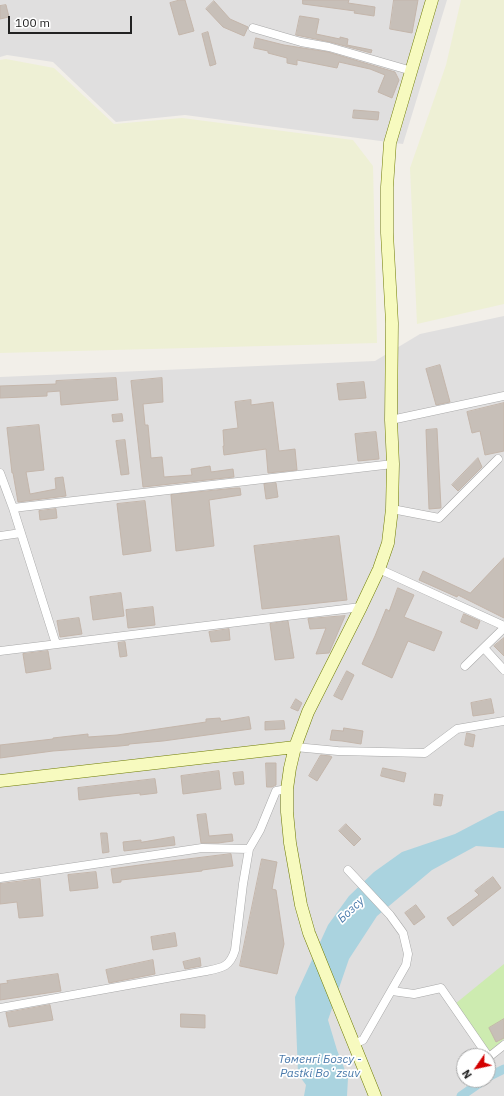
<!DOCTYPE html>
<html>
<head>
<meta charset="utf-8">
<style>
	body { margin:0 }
	#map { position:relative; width:504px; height:1096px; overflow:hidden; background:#f2efe9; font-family:"IBM Plex Sans",sans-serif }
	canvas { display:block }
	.north { position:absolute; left:456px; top:1048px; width:40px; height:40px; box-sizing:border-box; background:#fff; border:1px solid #a7a7a7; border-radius:50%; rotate:236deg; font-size:11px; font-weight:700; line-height:16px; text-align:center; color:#222 }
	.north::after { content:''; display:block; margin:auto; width:14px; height:18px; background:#d40000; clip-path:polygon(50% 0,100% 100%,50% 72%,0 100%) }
	.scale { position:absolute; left:8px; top:16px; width:124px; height:18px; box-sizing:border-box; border:2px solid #222; border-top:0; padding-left:5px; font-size:12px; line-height:14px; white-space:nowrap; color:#222; -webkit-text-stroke:3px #fff; paint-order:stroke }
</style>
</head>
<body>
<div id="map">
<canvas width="504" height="1096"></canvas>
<div class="north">N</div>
<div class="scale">100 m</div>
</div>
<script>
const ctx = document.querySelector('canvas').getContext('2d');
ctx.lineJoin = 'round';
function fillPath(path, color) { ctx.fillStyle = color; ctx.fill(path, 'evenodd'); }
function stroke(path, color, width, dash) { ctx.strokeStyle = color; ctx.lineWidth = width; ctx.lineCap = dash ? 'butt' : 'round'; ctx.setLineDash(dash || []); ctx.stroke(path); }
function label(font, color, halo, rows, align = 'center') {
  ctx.font = font + ' "IBM Plex Sans",sans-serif'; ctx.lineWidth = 3.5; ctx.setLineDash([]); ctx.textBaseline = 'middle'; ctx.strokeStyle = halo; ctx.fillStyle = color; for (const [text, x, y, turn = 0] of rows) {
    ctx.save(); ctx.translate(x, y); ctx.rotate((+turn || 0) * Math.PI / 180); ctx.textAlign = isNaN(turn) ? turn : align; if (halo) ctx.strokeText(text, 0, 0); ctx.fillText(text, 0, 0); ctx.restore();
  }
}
const residential = new Path2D(`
	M0,0H447L403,144L185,115L116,122L53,62L7,55L0,57Z
	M504,316V1096H0V377L375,361L420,334ZM464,1056H488V1080H464Z`);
const farmland = new Path2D(`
	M461,0H504V304L417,324L410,168L446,65Z
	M6,59L54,68L114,124L182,118L353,140L373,166L377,343L0,353V60Z`);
const grass = new Path2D(`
	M504,964V1039L489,1052L455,1004Z`);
const water = new Path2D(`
	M499,811H504V848L476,846L432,870L377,916L349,959L328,1020L337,1050L348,1078L347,1096H304L306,1085L298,1074L295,997L328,925L349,896L374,872L402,852L455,834Z`);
const canal = new Path2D(`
	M488,1077L504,1069
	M461,1096L484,1080`);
const building = new Path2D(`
	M180,0H185L194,31L179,35L170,3Z
	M303,0H349L348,3L375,7L374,16L354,13L355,11L303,4Z
	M394,0H418L412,33L390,29Z
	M214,1L230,19L248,27L244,36L223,27L206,9Z
	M6,5L9,17L0,19V6Z
	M300,16L319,19L316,34L340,39V37L348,39L347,45L372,50L371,53L330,42L296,35Z
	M208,32L216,64L210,66L202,34Z
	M256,38L284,45L328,52L395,72L399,80L392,98L378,92L385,75L370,69L339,62L337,68L297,60V65L287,63V58L268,53V51L254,48Z
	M354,110L379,112L378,120L353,118Z
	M440,365L450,402L436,405L426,369Z
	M116,378L118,400L61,405L60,391L47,392V396L0,398V386L56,384V381Z
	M162,378L163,402L143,404L145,425H148L151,458L162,457L164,477L192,475L191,469L210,466L211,472L233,469L234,477L143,487L131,381Z
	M364,382L366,398L339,400L337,384Z
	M251,400V405L273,402L279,451L295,449L297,470L268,473L266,449L224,455L223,446H224L223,430L238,428L235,402Z
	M504,403V451L485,455L480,431L472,433L467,412Z
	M122,414L123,421L113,422L112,415Z
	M39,425L44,470L26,472L30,494L56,489L55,478L63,477L66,496L18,502L13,473H12L7,428Z
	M437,429L441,508L429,509L426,430Z
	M376,432L379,459L358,461L355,434Z
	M125,440L129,474L121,475L116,441Z
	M478,458L482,467L458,491L452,485Z
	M276,483L278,497L266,499L264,484Z
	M236,488H240L241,495L209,500L214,546L176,551L171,495Z
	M145,501L151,551L123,555L117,504Z
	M56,509L57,518L40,520L39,511Z
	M339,536L347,600L262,609L254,546Z
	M504,558V618L458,595L457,597L419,580L423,571L470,593Z
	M398,588L414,595L404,617L442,632L434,651L408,641L392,678L362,664L375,636L386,609L389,611Z
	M121,593L124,616L93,620L90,597Z
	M153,607L155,625L128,628L126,610Z
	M464,614L480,621L477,629L461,622Z
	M345,616L329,653L316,654L326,628L310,629L308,619Z
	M79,618L82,634L60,637L57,621Z
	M288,621L294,658L275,660L270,624Z
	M229,629L230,640L211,642L209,632Z
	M504,638V656L494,646Z
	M125,642L127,656L120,657L118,643Z
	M48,651L51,669L26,673L23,654Z
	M347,671L354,675L342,700L334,696Z
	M296,699L302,703L298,711L291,708Z
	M491,699L494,713L473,716L471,703Z
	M249,717L251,729L163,741L129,744V745L120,746L53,751L0,758V745L53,739V738L88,734V737L117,735L206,722V719L220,718L221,721Z
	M284,721L285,729L265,730V722Z
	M344,728L363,731L361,744L342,741L330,740L332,730L343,731Z
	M467,733L475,735L473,747L465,745Z
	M321,755L330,756L332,757L317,781L309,776Z
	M266,763H276V785L272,787H267Z
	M383,768L406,773L404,782L381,776Z
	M219,771L221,789L183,794L181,776Z
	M243,772L244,784L235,785L233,773Z
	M155,779L157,793L140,795V793L112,796L79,800L78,788Z
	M435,794L443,795L441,806L434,805Z
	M206,814L209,836L232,834L233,841L218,843H201L197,815Z
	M346,824L361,839L354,846L339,831Z
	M101,833H107L109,852L103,853Z
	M174,837L175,845L124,851L123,842L141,840V842Z
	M231,854L233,866L202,870V871L121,880V882L113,883L111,869L147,864Z
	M262,859L277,862L272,889L276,890L284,944L277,974L240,966Z
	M96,872L98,888L70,891L68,875Z
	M493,877L501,888L453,926L447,918L456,912L479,895L475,891Z
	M40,879L43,916L19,918L17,902L0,904V884Z
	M416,905L425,917L414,925L405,913Z
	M175,933L177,946L153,950L151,937Z
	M200,958L201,966L185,969L183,962Z
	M153,960L155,974L109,983L106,970Z
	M58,974L61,991L0,1000V984L8,983L7,981Z
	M50,1005L53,1020L9,1027L6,1013Z
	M181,1014L205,1015V1028L181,1027Z
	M504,1019V1038L496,1042L489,1028Z`);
const street = new Path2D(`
	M253,28L301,42L329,47L412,71
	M391,420L504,396
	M0,473L13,508L56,644
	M13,508L393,464
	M392,509L439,518L498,459
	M0,536L21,533
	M379,569L504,626
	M484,648L504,670
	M0,651L361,607
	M465,666L504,628
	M295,747L338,751L425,753L457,729L504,721
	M348,870L390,915L403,933L408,954L406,965L363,1040L354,1044
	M0,878L202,848L249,849
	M392,991L414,994L441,988L488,1056
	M0,1008L206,971C222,968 230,967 235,950L243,884L249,849L260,830L276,791L287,789
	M488,1056L489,1057L504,1045`);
const secondary = new Path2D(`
	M0,781L295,747
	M375,1096L309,933L301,905L290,843L287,812V789L290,768L295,747L308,712L361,607L379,569L388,543L392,509L393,464L391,420L392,323L387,233V187L390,143L432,0`);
const waterNames = [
	["Бозсу",351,910,-43],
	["Төменгі Бозсу -",320,1060],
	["Pastki Boʻzsuv",320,1074]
];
fillPath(residential, '#e0dfdf');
fillPath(farmland, '#eef0d5');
fillPath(grass, '#cdebb0');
fillPath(water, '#aad3df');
stroke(canal, '#aad3df', 9);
fillPath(building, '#c7bfb8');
stroke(building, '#c4b6ab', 1);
stroke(street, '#a9a9a9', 9);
stroke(secondary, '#707d05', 13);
stroke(street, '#fff', 8);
stroke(secondary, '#f7fabf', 12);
label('italic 12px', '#4a7aab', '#fff', waterNames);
</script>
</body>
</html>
